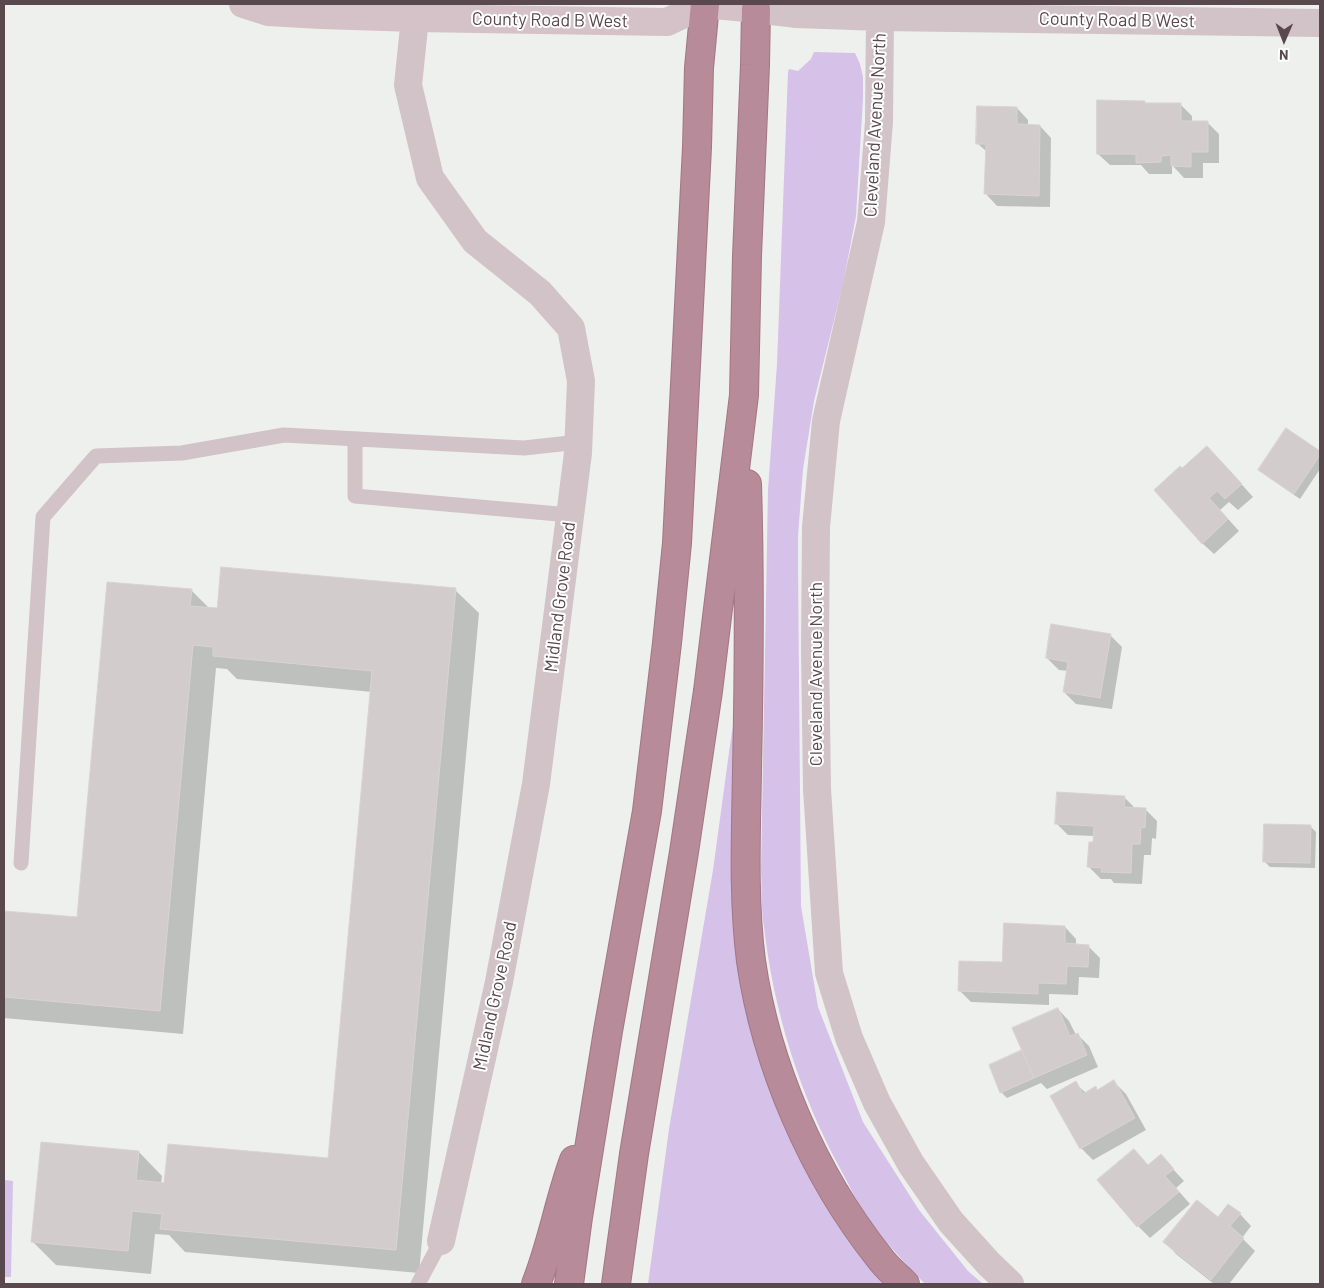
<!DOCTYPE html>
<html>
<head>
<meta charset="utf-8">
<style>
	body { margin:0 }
	#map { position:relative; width:1324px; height:1288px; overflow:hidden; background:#eef0ee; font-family:Barlow,sans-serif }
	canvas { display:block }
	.frame { position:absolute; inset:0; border:5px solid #59484e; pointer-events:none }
	.north { position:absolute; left:1259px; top:15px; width:50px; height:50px; -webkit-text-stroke:4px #fff; paint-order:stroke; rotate:181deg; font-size:14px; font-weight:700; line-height:20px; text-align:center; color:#59484e }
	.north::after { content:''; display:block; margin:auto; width:18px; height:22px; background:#59484e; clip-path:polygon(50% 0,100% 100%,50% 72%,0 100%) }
</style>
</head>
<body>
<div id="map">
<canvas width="1324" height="1288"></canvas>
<div class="frame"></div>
<div class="north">N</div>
</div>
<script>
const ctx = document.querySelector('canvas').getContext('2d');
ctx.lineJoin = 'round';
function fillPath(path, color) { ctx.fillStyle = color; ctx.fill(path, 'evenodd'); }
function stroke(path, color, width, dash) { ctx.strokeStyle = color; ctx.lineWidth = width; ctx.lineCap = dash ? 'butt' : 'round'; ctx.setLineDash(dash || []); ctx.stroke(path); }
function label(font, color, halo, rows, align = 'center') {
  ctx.font = font + ' Barlow,sans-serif'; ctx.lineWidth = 4; ctx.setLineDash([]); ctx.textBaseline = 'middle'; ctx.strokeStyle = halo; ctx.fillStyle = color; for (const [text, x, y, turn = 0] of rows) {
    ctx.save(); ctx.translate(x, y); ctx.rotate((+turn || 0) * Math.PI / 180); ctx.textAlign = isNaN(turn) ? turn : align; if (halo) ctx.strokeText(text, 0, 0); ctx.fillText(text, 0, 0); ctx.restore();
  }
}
const green = new Path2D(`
	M814,52L855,53L860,64L863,77V98L856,216L843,284L814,401L803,469L798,536V565L801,906L818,1007L863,1122L919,1210L968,1271L983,1284H925C905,1263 885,1242 868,1218C858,1204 850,1187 842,1172C800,1096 774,1013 764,927C761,909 762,889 761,870L768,490L777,364L788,72L789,69L798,71L811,59Z
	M736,708L778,1106L795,1149L830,1204L889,1284H648L669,1129L713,870L730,745Z
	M4,1180L13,1181L11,1277H4Z`);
const shadow = new Path2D(`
	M1145,102L1146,104H1180L1192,116V122H1207L1219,134V163H1203V178H1184L1172,165V174H1149L1141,165H1110L1098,154Z
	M1017,108L1028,120V126H1040L1051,138L1050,207L997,206L986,194L987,152L977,143Z
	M1286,430L1320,452V469L1300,499L1265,475L1260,470Z
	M1219,459L1253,497L1238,510L1229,502L1220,510L1239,531L1214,554L1202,543L1182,470Z
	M191,590L209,608L218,609L455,590L479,613L419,1273L185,1252L169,1235L155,1234L151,1274L56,1265L33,1242L139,1152L162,1176L161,1184L329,1160L372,692L237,679L227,669L216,668L183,1034L4,1018V912L78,919Z
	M1110,635L1122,647L1112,709L1076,704L1064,692L1068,671L1059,670L1047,658Z
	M1124,797L1135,808L1145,809L1157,821L1156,839L1152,838L1151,855H1144L1142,884L1114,883L1111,879H1101L1089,867L1094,836L1068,835L1057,824Z
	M1310,826L1316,832L1315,868L1270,867L1265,862Z
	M1065,927L1076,939V945L1088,946L1100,958L1099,978L1079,977L1078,995L1049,994V1005L971,1002L959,990Z
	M1058,1009L1069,1021L1076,1035H1078L1089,1046L1098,1067L1047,1089L1041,1083L1007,1098L1001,1092L1022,1052Z
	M1114,1082L1126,1094L1146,1130L1093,1160L1081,1148L1052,1096L1075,1083L1086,1093L1095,1088L1098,1091Z
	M1161,1156L1184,1181L1176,1188L1190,1204L1150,1238L1138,1226L1099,1180L1149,1166Z
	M1240,1214L1251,1226L1242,1238L1255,1251L1229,1284H1214L1176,1254L1165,1242L1218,1218Z`);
const building = new Path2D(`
	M1097,100L1145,101V103H1181V121H1208V152H1191V167L1171,166V155L1161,156V162L1136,163V154H1097Z
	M977,106L1017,107V124L1040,125L1039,196L984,194L986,144H976Z
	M1286,428L1320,451V455L1294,494L1258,470Z
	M1207,446L1242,484L1225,499L1217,491L1209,498L1228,519L1202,544L1154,490L1180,466L1182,468Z
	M221,567L456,588L396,1250L160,1229L162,1214L132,1211L128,1251L31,1242L41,1142L139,1151L136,1180L164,1183L168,1144L328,1158L372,671L213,656V647L193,645L160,1011L4,997V911L77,917L107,582L192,589L190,606L217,608Z
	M1051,624L1111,634L1100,698L1063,692L1068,662L1046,658Z
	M1057,792L1125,796L1124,807L1146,808L1145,828L1141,827L1140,844H1132L1131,873L1101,872L1102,868L1087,867L1089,842H1093L1094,826L1055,824Z
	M1264,824L1311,825L1310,863L1263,862Z
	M1004,923L1065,926V943L1089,945L1088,967L1067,966L1066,984L1038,983V994L958,991L959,961L1002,962Z
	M1058,1008L1070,1036L1078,1033L1087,1055L1034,1078L1012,1028Z
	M1022,1050L1034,1078L1000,1093L989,1065Z
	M1114,1080L1135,1118L1080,1149L1050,1096L1076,1081L1083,1094L1096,1086L1097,1090Z
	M1134,1149L1148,1165L1161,1154L1174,1169L1165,1176L1179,1192L1137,1227L1097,1180Z
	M1197,1200L1218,1217L1228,1204L1241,1213L1230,1226L1244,1238L1211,1280L1163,1242Z`);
const lane = new Path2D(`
	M355,439V496L570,515
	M21,863L43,517L96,456L182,453L284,435L524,448L579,442
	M418,1284L441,1241`);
const street = new Path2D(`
	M416,4L415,18L408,85L430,178L475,241L540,293L571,328L581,381L578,453L536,784L499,982L441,1241
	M756,9L797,14L880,17L1320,23
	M880,17L879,122L871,222L826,421L816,527L815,649L817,789L829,973L849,1038L877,1103L911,1164L951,1222L989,1264L1010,1284`);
const secondary = new Path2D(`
	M243,4L268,12L321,15L415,18L667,22L705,4
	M704,4L756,9V4`);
const highway = new Path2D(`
	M747,484C750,580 749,675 747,771C746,834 743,898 751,961C766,1065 813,1174 879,1257C886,1267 896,1275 905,1284
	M536,1284C552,1244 559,1201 574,1160
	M569,1284L578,1217L608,1031L647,811L667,643L677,543L697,147L699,68L705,4
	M616,1284L634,1154L684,852L708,691L744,395L747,256L755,65L756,9`);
const streetNames = [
	["County Road B West",550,20,1],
	["County Road B West",1117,20,1],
	["Cleveland Avenue North",875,125,-87],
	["Midland Grove Road",560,597,-83],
	["Cleveland Avenue North",816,674,-90],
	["Midland Grove Road",495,996,-78]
];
fillPath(green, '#d6c1e9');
fillPath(shadow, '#0003');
fillPath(building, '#d2cccc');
stroke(building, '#d9d2d3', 1);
stroke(highway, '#a37685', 30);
stroke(lane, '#d1c3c8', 15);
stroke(street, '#d1c3c8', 28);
stroke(secondary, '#d4c2c8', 28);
stroke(highway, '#b78b9a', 28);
label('18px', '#59484e', '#fff', streetNames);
</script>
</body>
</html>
